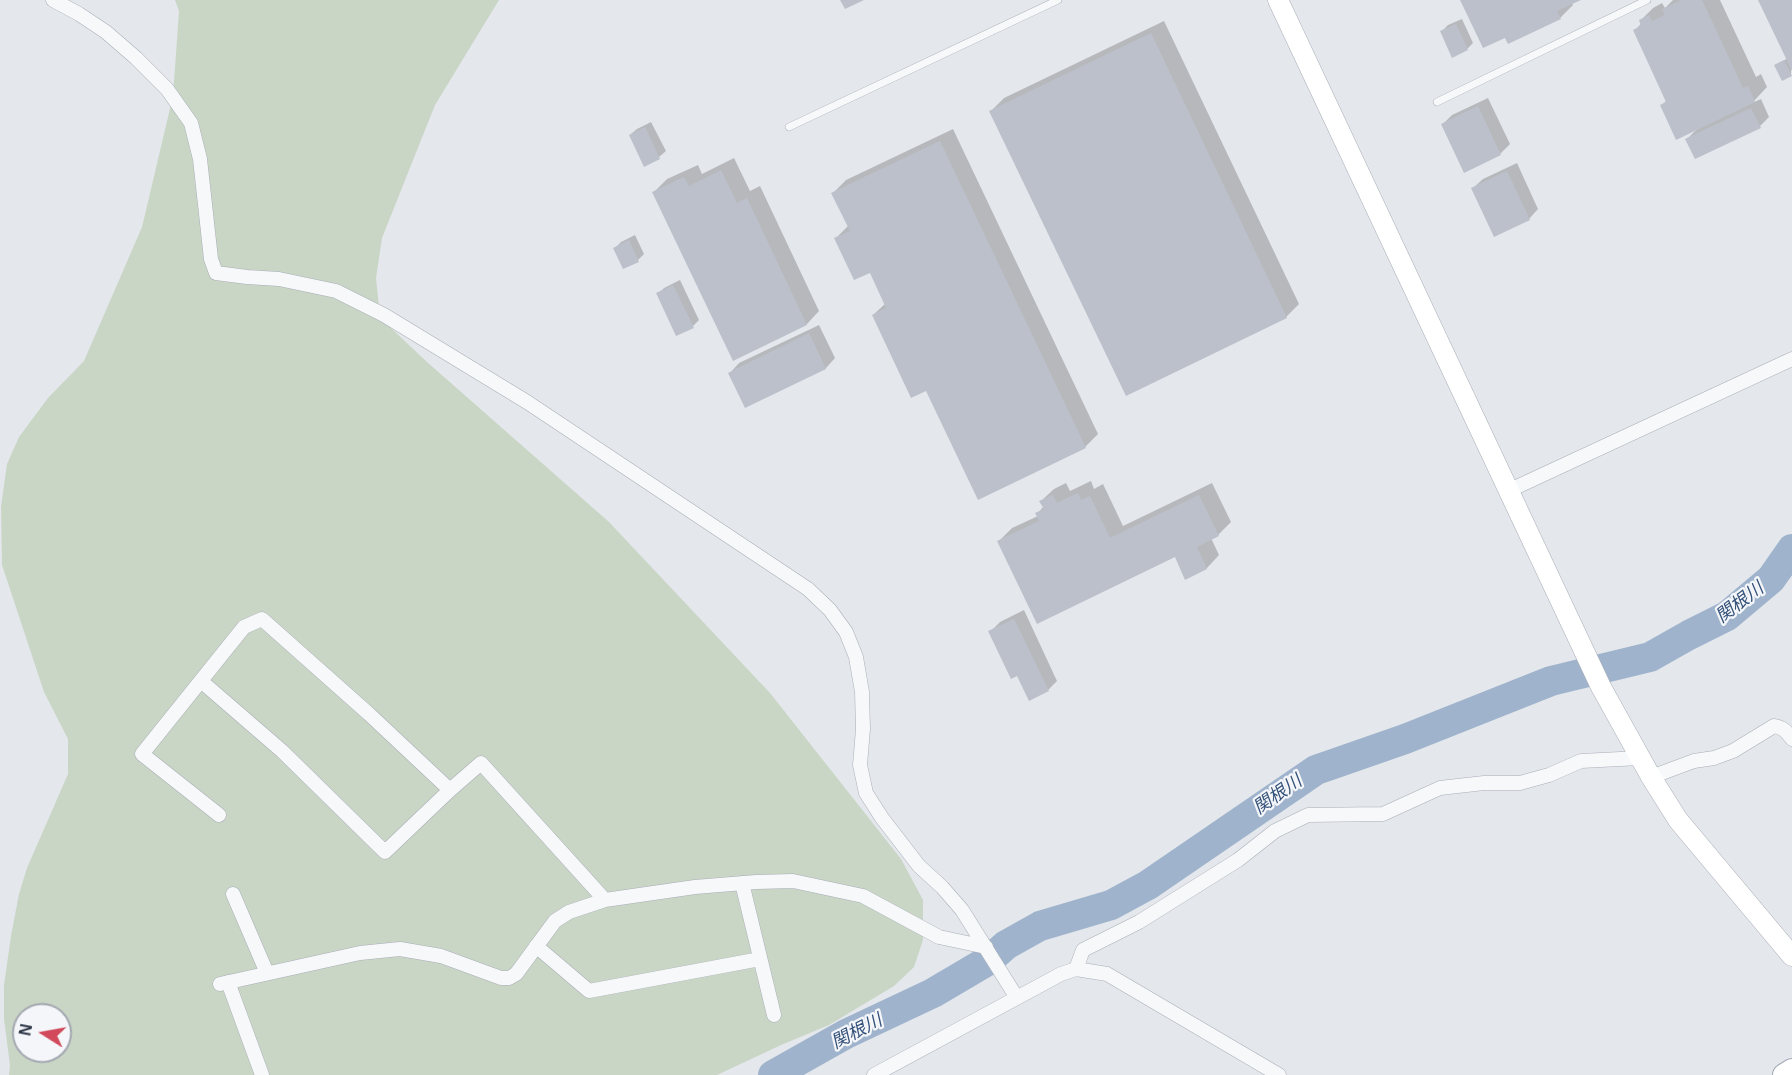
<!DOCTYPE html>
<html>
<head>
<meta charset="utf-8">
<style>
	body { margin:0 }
	#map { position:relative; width:1792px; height:1075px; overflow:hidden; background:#e4e7ec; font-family:Arial,sans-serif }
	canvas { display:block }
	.north { position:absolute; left:12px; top:1003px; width:60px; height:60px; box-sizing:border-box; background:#f4f6f9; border:2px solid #a4a8b1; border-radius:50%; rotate:281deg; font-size:16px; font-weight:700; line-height:24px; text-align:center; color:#2b3445 }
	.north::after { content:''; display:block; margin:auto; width:21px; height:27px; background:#d1495b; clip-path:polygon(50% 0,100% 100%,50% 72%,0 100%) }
</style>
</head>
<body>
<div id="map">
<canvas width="1792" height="1075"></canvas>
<div class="north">N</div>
</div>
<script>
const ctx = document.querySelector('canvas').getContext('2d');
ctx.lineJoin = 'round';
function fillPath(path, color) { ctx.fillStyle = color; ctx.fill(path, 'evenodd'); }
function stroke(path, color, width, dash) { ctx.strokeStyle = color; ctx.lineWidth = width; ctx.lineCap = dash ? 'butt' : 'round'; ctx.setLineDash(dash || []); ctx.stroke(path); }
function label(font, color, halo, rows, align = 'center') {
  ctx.font = font + ' Arial,"Noto Sans JP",sans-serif'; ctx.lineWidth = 4.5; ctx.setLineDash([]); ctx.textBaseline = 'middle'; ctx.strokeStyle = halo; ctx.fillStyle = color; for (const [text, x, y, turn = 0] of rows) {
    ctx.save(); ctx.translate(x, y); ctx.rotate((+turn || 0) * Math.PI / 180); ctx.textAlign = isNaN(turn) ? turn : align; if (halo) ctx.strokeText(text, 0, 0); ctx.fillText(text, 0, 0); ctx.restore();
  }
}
const green = new Path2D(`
	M175,0H499L435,105L382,238L376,278L379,307L392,329L427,362L609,522L770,693L901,859L923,900V940L914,967L894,986L829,1025L781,1045L717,1075H9L10,1065L4,1019V985L11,936L19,894L27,868L68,774V739L44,692L2,565L1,507L7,464L19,437L48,398L84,361L142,227L173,96L179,11ZM24,1015H60V1051H24Z`);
const shadow = new Path2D(`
	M1462,0H1578L1572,3L1573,5L1560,18L1508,42L1505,36Z
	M1673,0H1720L1756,77L1761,74L1767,87L1752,103L1761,99L1769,117L1760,126L1687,139L1698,128L1662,105L1667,100L1634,31L1642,23L1640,21L1653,8L1662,3L1665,8Z
	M1760,0H1792L1791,75L1776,65L1788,58Z
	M1462,19L1473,43L1467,49L1442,31L1448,25Z
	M1164,21L1299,304L1286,317L991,111L1004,98Z
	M1488,98L1510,144L1500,154L1443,124L1452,115Z
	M651,122L666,151L659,157L644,165L630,135L637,129Z
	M953,129L1098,434L1085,447L979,498L927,389L873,315L886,303L870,271L835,239L849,225L833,193L846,180Z
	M734,158L750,191L760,186L819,311L807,324L734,359L654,192L667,179L698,165L702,174Z
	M1517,163L1538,209L1529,219L1473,188L1483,179Z
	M635,235L644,254L638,260L615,248L621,242Z
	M680,280L699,320L693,326L658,294L664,288Z
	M819,325L835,358L826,368L746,406L730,373L739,363Z
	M1091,481L1094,489L1103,484L1123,526L1212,483L1231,522L1218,535L1211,538L1219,555L1207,568L1186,578L1176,555L999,541L1012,528L1038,516L1037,514L1044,506L1041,501L1054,489L1066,483L1070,491Z
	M1024,610L1057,681L1048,690L1018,674L990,632L1000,622Z`);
const river = new Path2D(`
	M773,1075L846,1034L933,993L989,960L1006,945L1040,926L1111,905L1148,885L1316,770L1405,739L1551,681L1650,657L1689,635L1727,616L1771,579L1792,549`);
const building = new Path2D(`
	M840,0H864L845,9Z
	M1460,0H1581L1557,11L1561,19L1508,44L1505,38L1483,48Z
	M1682,0H1702L1743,88L1748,86L1755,102L1676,140L1660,105L1666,102L1633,30L1641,26L1639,20L1649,15L1652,21L1665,15L1662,9Z
	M1758,0H1792V71Z
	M1456,24L1468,50L1452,58L1440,31Z
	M1151,33L1287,318L1126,396L989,111Z
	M1784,60L1792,76L1782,81L1774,65Z
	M1478,106L1501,155L1464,173L1441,124Z
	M1751,108L1761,128L1695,159L1685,139Z
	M645,127L660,159L644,167L629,135Z
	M940,141L1086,448L978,500L926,391L911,398L872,315L886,308L870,273L854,280L834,238L850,231L831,193Z
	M721,170L737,203L747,198L807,325L733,361L652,192L684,177L689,186Z
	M1507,171L1530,220L1494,237L1471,188Z
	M629,240L639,262L623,269L613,248Z
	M673,285L694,328L676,336L656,293Z
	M809,333L826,369L745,408L728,373Z
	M1078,493L1081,500L1090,496L1110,538L1199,495L1219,536L1197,547L1207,569L1185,580L1175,557L1037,624L997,541L1039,521L1035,513L1044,509L1039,501L1053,495L1057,503Z
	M1014,619L1049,691L1029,701L1017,676L1011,679L988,631Z`);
const lane = new Path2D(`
	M1437,102L1647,0
	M789,127L1058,0`);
const street = new Path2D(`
	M53,0L79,14L106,32L136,58L167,89L191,123L200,159L211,259L216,273L247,277L279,279L336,291L384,315L527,402L808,589L830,610L846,632L856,657L862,692L863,729L860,765L866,793L882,818L919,866L942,887L962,910L1017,998
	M1510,490L1792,359
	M201,681L282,751L385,852L450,790
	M1651,777L1694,761L1714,758L1733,751L1774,726C1783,727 1787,732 1792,739
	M219,815L142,754L244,627L262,619L369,714L450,790L481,763L605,900
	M742,883L774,1015
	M233,894L267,973
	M536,946L589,991L760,959
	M1076,969L1083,950L1139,922L1238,860L1275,831L1308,815L1383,814L1440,788L1484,783H1520L1549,775L1581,761L1640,758
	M228,982L262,1075
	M220,984L360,953L400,949L441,956L501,978H509L516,974L555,921L569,912L605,900L695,887L756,882L793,881L863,896L939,937L986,947
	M874,1075L1061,974L1076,969L1107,974L1279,1075`);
const secondary = new Path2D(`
	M1278,0L1601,687L1651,777L1678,820L1792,956`);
const primary = new Path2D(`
	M1784,1075L1792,1070`);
const waterNames = [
	["関根川",1740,603,-37],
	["関根川",1278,795,-35],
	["関根川",857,1032,-27]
];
fillPath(green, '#c9d6c5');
fillPath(shadow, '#0003');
stroke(river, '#9fb4cc', 30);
fillPath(building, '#bbc0ca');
stroke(lane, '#a9aeb7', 8);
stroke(street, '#a9aeb7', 15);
stroke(secondary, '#a9aeb7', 21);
stroke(primary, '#a3abb8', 24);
stroke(lane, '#f7f8fa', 7);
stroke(street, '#f7f8fa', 14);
stroke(secondary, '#fff', 20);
stroke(primary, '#fff', 22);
label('italic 18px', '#34527a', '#f4f6f9', waterNames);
</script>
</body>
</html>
